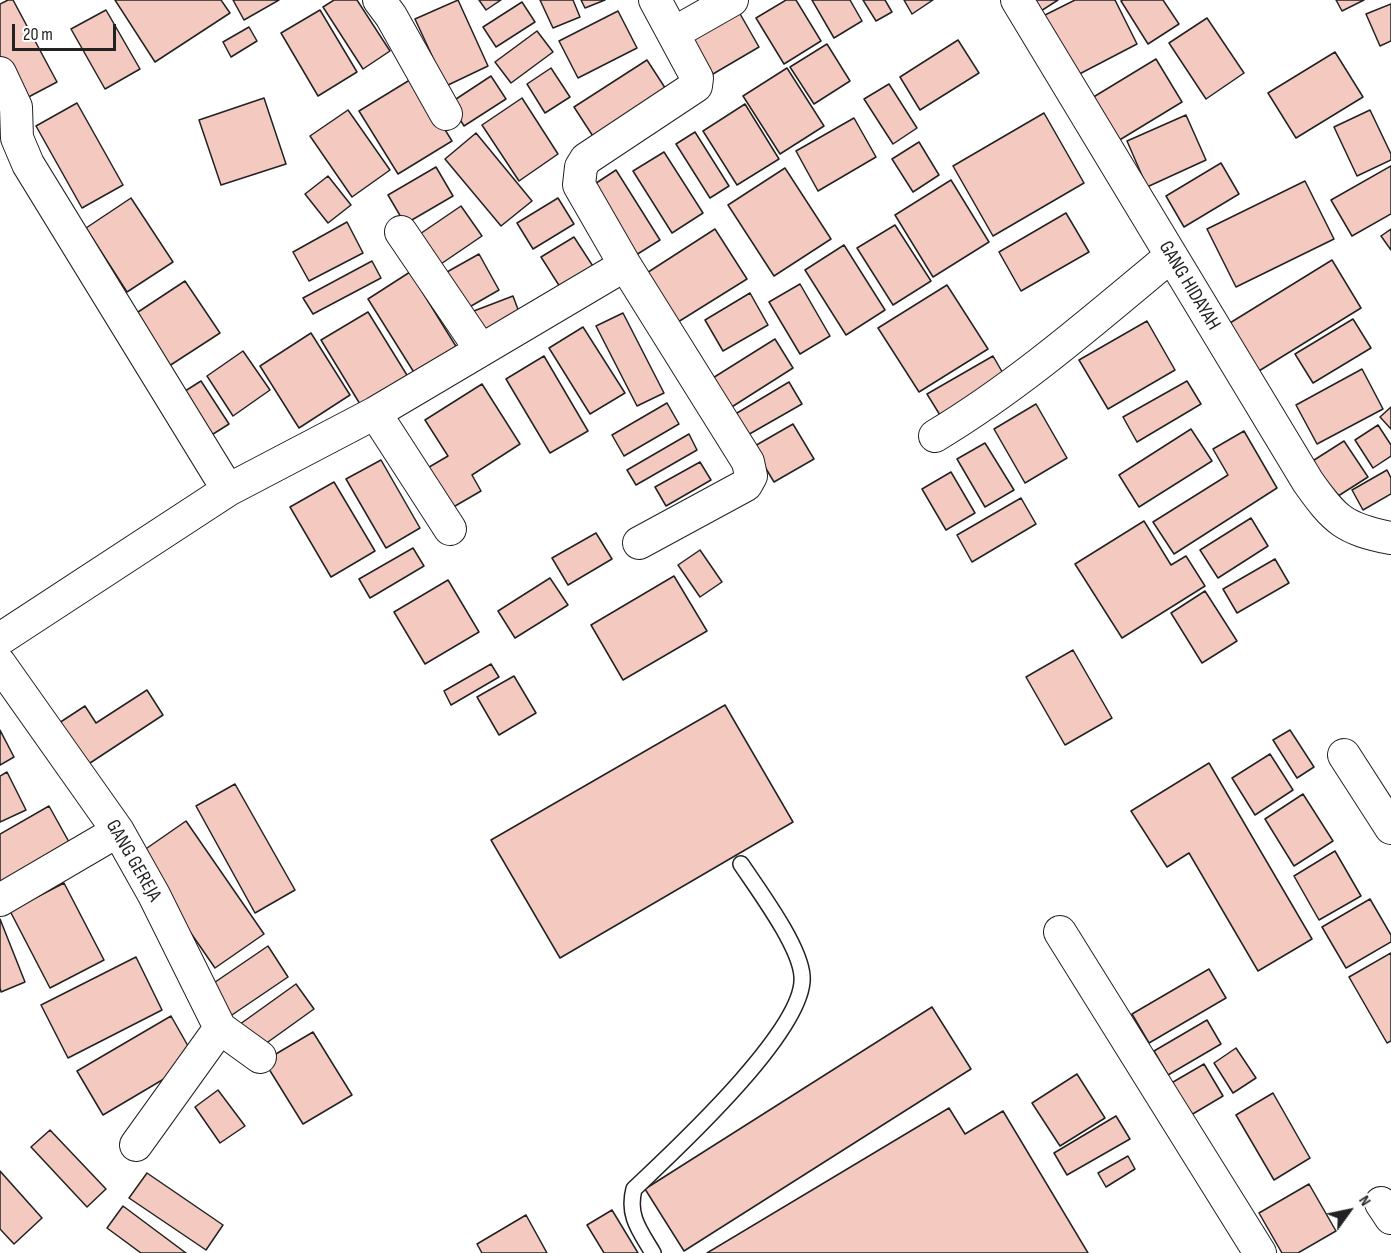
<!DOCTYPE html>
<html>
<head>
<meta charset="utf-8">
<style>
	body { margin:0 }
	#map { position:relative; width:1391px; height:1253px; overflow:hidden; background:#fff; font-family:"Sofia Sans Condensed",sans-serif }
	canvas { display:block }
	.north { position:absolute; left:1319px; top:1181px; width:60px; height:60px; -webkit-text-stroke:4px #fff; paint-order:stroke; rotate:57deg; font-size:16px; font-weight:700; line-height:24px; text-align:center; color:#222 }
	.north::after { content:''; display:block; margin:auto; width:21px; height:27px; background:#222; clip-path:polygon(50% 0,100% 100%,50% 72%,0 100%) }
	.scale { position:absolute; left:12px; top:24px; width:104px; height:27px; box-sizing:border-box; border:3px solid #222; border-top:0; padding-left:8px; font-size:18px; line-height:21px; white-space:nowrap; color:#222; -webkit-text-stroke:4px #fff; paint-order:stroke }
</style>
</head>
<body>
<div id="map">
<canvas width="1391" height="1253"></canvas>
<div class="north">N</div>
<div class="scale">20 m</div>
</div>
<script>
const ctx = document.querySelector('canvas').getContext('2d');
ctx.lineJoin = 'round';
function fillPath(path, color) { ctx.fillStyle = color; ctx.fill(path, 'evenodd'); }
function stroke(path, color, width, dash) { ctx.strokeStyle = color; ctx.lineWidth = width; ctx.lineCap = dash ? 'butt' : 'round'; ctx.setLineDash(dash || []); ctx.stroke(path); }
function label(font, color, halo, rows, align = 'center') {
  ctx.font = font + ' "Sofia Sans Condensed",sans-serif'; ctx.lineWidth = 4.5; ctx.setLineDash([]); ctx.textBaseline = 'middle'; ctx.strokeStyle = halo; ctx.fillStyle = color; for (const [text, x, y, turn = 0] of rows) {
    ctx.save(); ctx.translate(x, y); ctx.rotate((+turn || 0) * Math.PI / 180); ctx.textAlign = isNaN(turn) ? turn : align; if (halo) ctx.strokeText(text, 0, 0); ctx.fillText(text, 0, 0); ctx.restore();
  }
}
const building = new Path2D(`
	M8,0H13L57,82L19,102L0,66V4Z
	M115,0H221L230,13L155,62Z
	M233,0H279L244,20Z
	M334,0H357L390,51L363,69L323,7Z
	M458,0L488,66L446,86L415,19Z
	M479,0H501L486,10Z
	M540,0H573L580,17L553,28Z
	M581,0H605L585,8Z
	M786,0H796L821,41L784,64L756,18Z
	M812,0H850L862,21L834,38Z
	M863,0H885L892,12L876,21Z
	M904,0H933L912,14Z
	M1023,0H1058L1033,16Z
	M1075,0H1115L1137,44L1066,81L1035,20Z
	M1123,0H1163L1179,24L1148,44L1121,1Z
	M1336,0H1364L1342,11Z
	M522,2L535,22L496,47L483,27Z
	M1391,4V41L1380,46L1366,14Z
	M735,5L759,47L713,74L692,37Z
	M106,10L140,69L105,89L71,29Z
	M320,10L357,72L318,96L281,33Z
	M618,11L637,48L578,78L559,41Z
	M1207,18L1244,73L1206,99L1169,43Z
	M249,27L257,41L231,57L223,42Z
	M537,31L553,52L511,83L495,62Z
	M958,40L979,73L920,110L900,77Z
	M827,44L850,81L814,104L790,67Z
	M1335,52L1363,97L1296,138L1268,93Z
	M1156,59L1182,102L1108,147L1082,104Z
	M647,60L671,97L598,144L574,107Z
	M551,68L570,97L545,113L527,84Z
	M787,68L824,126L780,154L743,96Z
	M491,76L506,99L464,126L450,103Z
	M413,78L452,141L398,174L359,111Z
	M889,84L917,128L893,144L864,99Z
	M264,98L286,164L221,185L199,120Z
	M522,98L558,154L519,181L482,125Z
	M77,103L123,185L82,208L36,126Z
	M745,104L779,159L737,185L703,131Z
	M348,110L390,170L352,197L310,136Z
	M1370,110L1391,154V160L1357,176L1334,127Z
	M1044,113L1084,183L993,236L953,166Z
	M1186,115L1206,160L1147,187L1127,141Z
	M854,118L876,157L818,191L796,151Z
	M695,132L729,186L710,198L676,144Z
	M476,133L532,201L501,226L445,159Z
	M919,142L939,175L913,192L892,159Z
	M664,152L703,213L672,233L633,171Z
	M1221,163L1239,194L1184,227L1166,196Z
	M1391,166V214L1352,236L1331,200Z
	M436,167L453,196L405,224L388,195Z
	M785,168L831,239L774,276L728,205Z
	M616,170L660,240L628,260L584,191Z
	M328,176L351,205L328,223L305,194Z
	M951,180L989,242L933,277L895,215Z
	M1305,181L1334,239L1236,287L1207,229Z
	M131,198L173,262L127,292L86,228Z
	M558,198L574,224L533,249L517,223Z
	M461,206L482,236L435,268L414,238Z
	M1066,213L1089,252L1021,291L999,252Z
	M347,222L363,253L309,281L293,252Z
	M895,225L931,281L893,305L857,248Z
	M715,229L747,279L670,327L639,278Z
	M1391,229V250L1381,236Z
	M574,237L600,277L567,298L541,257Z
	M844,245L885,310L846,335L805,270Z
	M479,254L499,290L459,313L438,277Z
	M1332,260L1361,308L1254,374L1225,326Z
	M372,261L381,278L313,314L303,298Z
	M410,272L457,348L415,374L368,299Z
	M185,281L220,333L166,368L132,316Z
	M800,284L830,336L800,354L769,302Z
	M947,285L988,349L919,392L878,328Z
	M750,293L768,325L723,351L705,320Z
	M513,296L522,320L475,337L466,314Z
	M368,312L410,380L363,409L321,340Z
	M623,313L664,393L637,406L596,326Z
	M1353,319L1371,348L1313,383L1295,354Z
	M1147,321L1175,370L1108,409L1079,360Z
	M583,327L625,393L590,414L549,348Z
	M311,333L350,395L299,428L260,366Z
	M775,339L793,368L727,410L708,381Z
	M243,351L270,390L233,416L207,376Z
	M544,356L588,431L550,453L506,379Z
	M993,356L1008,382L943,420L927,394Z
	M1362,369L1383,409L1317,444L1296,405Z
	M201,381L229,424L210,436L182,393Z
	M1187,381L1201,404L1137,442L1123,417Z
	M789,382L802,404L739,440L727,419Z
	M482,384L520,444L472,475L481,491L443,513L419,473L448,456L425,420Z
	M667,403L679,424L624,456L612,435Z
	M1036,404L1067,458L1025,483L994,429Z
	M1391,407V429L1380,417Z
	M793,424L814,459L774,482L753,447Z
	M1378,425L1391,445V456L1373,468L1355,440Z
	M1191,429L1212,461L1139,507L1119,475Z
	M1244,431L1277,488L1174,554L1153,522L1228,475L1213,449Z
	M689,434L697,450L636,485L627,470Z
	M1344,441L1368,477L1335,498L1311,462Z
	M985,443L1014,490L985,507L957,459Z
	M381,460L420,528L386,548L346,479Z
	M700,462L711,480L666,506L655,487Z
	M1387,470L1391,478V494L1363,510L1352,490Z
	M951,472L975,513L946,530L922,489Z
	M334,482L375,551L331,577L290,507Z
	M1021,498L1036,524L972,562L957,535Z
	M1251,518L1268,546L1218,578L1200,550Z
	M1144,521L1171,565L1186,556L1205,586L1122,638L1075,564Z
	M596,533L612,559L568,585L552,558Z
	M413,548L424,566L370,598L359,579Z
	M700,550L722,582L700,597L678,565Z
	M1275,559L1289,583L1237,613L1223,589Z
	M674,576L707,631L623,680L591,625Z
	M550,578L568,605L515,638L498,611Z
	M448,580L479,632L425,664L394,612Z
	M1205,591L1237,641L1202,663L1171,613Z
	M1073,650L1112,718L1065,745L1026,677Z
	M491,664L499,677L451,705L444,691Z
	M514,676L536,713L499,735L477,697Z
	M147,690L163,715L87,765L59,723L85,706L96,723Z
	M725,705L793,822L560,958L491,840Z
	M0,730L14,757L0,765Z
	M1290,730L1314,767L1297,778L1273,740Z
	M1270,754L1293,790L1255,815L1232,778Z
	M1209,763L1312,939L1258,971L1189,853L1167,867L1131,811Z
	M7,772L26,810L0,822V776Z
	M235,784L295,890L255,913L196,806Z
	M1303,794L1333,841L1294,866L1265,819Z
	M49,806L74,851L0,894V834Z
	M186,821L264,934L215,968L137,855Z
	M1335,851L1361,896L1319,920L1294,876Z
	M64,883L104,960L50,988L10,911Z
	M1370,899L1391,935V942L1346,968L1322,927Z
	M0,919L25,982L1,992L0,988Z
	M268,946L288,977L223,1021L202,991Z
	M1391,953V1041L1387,1043L1349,977Z
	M136,957L162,1010L68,1058L41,1005Z
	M1209,969L1226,998L1149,1043L1132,1014Z
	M296,984L314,1009L254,1052L236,1027Z
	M932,1007L971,1069L684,1251L645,1189Z
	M171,1016L196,1060L103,1115L77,1071Z
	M1207,1020L1221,1044L1168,1075L1154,1051Z
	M313,1032L352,1095L303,1124L264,1061Z
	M1236,1048L1256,1078L1233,1093L1214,1063Z
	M1204,1064L1223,1096L1186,1118L1168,1085Z
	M1077,1074L1105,1118L1060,1146L1032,1103Z
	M218,1090L245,1126L220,1143L195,1107Z
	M1273,1093L1310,1158L1274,1180L1236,1115Z
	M949,1108L965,1134L1003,1111L1088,1253H707Z
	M1116,1116L1130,1139L1067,1175L1054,1153Z
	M50,1130L106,1189L87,1207L31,1147Z
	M1128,1156L1135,1169L1106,1187L1098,1173Z
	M0,1171L42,1218L14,1244L0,1229Z
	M147,1173L223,1225L206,1250L129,1198Z
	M1309,1184L1336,1231L1298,1253H1282L1259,1213Z
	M123,1206L186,1253H141L107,1228Z
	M612,1210L638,1253H604L587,1225Z
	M526,1215L547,1253H482L477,1244Z`);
const service = new Path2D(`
	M653,1253C640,1231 627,1216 634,1189C673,1152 807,1029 802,976C800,946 759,891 741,864`);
const minor = new Path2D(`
	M379,0L391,16L446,114
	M1017,0L1308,482C1335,520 1344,529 1391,538
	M674,33L732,0
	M0,73L16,107L17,138L28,164L228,490
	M401,232L481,350
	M375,413L450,529
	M935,436C1020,385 1095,319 1171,256
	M639,543L746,485L751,476L748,462L625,265L579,185L581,167L586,159L696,86L697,78L655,0
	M0,639L228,490L375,413L625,265
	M0,664L118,831L154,895L220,1028L260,1057
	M1344,755L1391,828
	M0,900L118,831
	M1060,932L1260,1253
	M136,1145L220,1028
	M1381,1203L1391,1218`);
const streetNames = [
	["GANG HIDAYAH",1189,286,59],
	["GANG GEREJA",133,861,60]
];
fillPath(building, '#f3c9c0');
stroke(building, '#222', 1.5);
stroke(service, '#222', 18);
stroke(minor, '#222', 34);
stroke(service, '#fff', 15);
stroke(minor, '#fff', 32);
label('20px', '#222', '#fff', streetNames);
</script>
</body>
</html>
